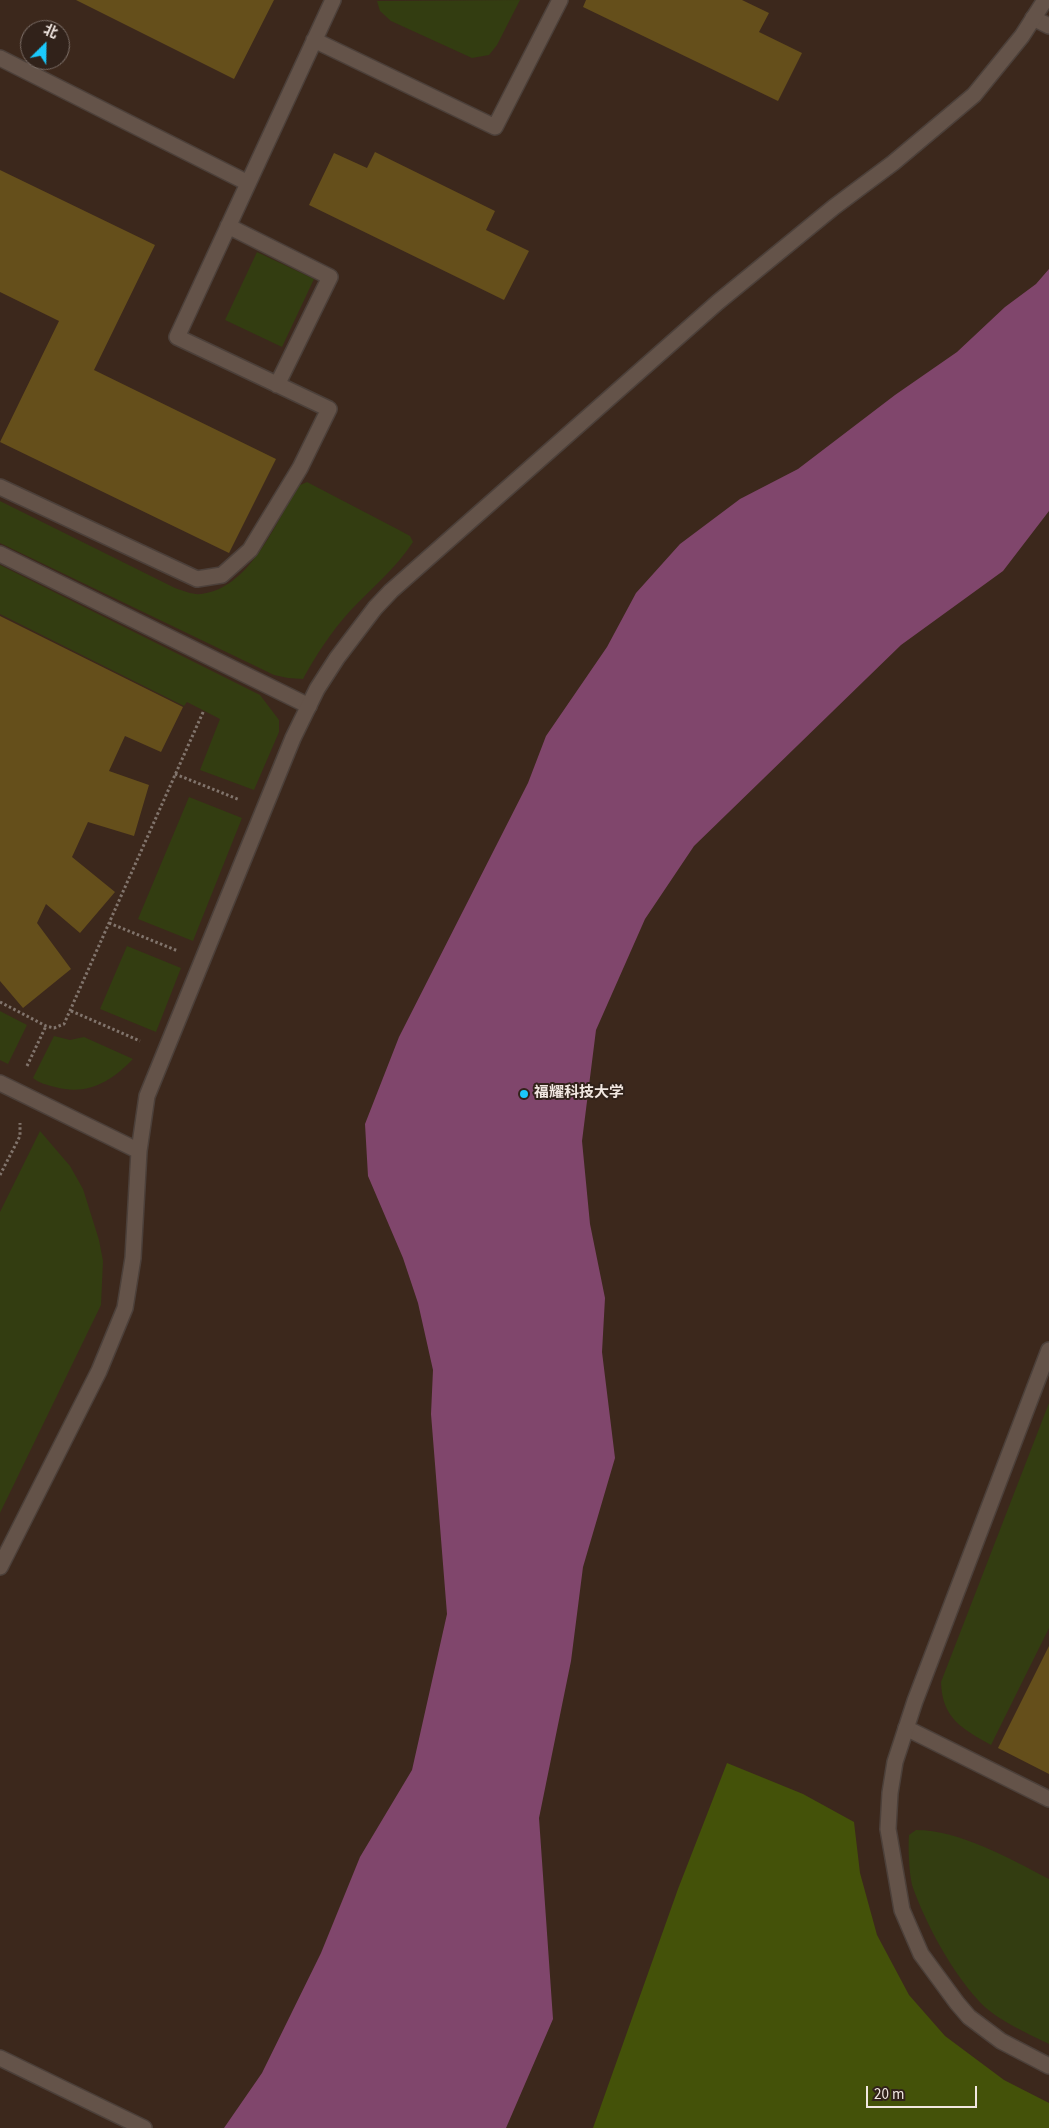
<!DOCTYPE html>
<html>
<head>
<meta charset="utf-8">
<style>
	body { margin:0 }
	#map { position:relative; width:1049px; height:2128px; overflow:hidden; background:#31221a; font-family:"Source Sans 3","Noto Sans SC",sans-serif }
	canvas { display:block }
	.north { position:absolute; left:20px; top:20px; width:50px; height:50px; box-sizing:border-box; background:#31221a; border:1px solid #7e716a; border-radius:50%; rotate:23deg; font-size:14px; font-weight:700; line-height:20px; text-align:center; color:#f1e7e1 }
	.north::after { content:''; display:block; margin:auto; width:18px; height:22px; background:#1bc9fc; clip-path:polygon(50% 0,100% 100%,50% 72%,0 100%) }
	.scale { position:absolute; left:866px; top:2086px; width:111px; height:22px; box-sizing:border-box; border:2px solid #f1e7e1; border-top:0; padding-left:6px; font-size:15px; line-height:18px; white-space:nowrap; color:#f1e7e1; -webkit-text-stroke:4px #31221a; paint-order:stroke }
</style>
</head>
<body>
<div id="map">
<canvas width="1049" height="2128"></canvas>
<div class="north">北</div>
<div class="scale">20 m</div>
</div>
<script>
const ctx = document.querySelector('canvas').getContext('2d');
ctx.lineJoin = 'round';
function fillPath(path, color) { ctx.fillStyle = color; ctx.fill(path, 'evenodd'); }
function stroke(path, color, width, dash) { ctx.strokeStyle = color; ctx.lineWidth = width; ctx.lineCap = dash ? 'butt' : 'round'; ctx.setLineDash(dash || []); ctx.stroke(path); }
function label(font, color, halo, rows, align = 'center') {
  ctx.font = font + ' "Source Sans 3","Noto Sans SC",sans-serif'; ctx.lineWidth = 4; ctx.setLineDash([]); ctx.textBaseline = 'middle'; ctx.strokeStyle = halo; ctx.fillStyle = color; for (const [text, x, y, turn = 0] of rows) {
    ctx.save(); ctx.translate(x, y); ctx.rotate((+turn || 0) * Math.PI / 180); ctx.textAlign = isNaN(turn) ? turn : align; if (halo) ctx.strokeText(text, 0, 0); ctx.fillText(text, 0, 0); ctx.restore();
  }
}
const built = new Path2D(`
	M0,0H1049V2128H0ZM30,30H60V60H30Z`);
const green = new Path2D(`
	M520,0L497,45L489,55L472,58L391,21L380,11L377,1Z
	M257,252L314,279L282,347L225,320Z
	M307,482L399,530L410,536L413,542C396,568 371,589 350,611C331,632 316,655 303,679L288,678L274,675L0,543V501L175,588C183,591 194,595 201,594C249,589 276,523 298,486Z
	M0,565L260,695L279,720V732L254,790L200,770L220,719L187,702L184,706L0,614Z
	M189,797L242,818L193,941L138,919Z
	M127,946L181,968L156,1032L100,1009Z
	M0,1011L27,1025L8,1064L0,1060Z
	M54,1036L70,1040L84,1037L133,1059C111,1082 87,1096 55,1087C47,1085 39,1083 33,1078Z
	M40,1131L70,1166L83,1189L99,1240L103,1261L101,1305L0,1513V1212Z
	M1049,1403V1628L991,1745C963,1729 942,1719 941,1682Z
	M916,1830C959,1830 1011,1859 1049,1879V2044C1025,2032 996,2020 978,2000C951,1970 927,1926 913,1888C909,1875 908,1847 909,1835Z`);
const forest = new Path2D(`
	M727,1763L803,1794L854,1822L860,1873L877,1935L909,1995L945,2036L1004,2080L1049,2103V2128H593L678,1889Z`);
const water = new Path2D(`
	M1049,269V511L1003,571L901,645L694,846L645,919L596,1030L582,1141L590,1224L605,1298L602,1352L615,1458L583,1567L571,1661L539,1818L553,2019L506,2128H224L262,2073L321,1953L360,1857L412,1770L447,1614L431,1414L433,1370L418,1303L403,1258L368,1176L365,1124L399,1037L528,783L546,736L607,647L636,593L680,544L740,499L798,469L895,395L957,352L1005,307L1036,284Z`);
const building = new Path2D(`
	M76,0H274L234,79Z
	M586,0H742L769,13L759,32L802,53L778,101L583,7Z
	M375,152L495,211L486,230L529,251L504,300L309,205L334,153L367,168Z
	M0,170L155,245L94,370L276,459L229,553L0,442L59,321L0,292Z
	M0,616L183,707L161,752L125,736L109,771L149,785L134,836L88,822L72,857L115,892L80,933L46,904L37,923L71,969L23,1008L0,981Z
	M1049,1646V1774L998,1748Z`);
const path = new Path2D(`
	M175,774L240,800
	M109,923L178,951
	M0,1002L46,1026L54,1028L64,1024L204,710
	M71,1011L140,1041
	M27,1066L46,1026
	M0,1175L20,1136V1123`);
const lane = new Path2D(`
	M1033,18L1049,26
	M314,40L495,127L560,0
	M0,58L248,183
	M228,226L330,277L277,385
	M0,487L197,579L222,575L250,550L300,468L329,409L177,337L333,0
	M0,554L309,706
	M906,1728L1049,1799`);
const street = new Path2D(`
	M0,1083L139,1151
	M1049,1350L915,1701L895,1762L890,1793L888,1829L902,1910L921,1954L957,2003L969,2017L1001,2041L1049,2066
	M0,1567L99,1371L125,1308L133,1258L139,1151L147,1096L293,738L317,689L337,658L375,608L391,591L718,302L834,207L893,163L974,95L1022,36L1045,0`);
const secondary = new Path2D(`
	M0,2058L144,2128`);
const markers = [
	[524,1094,5,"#1bc9fc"]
];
const poiNames = [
	["福耀科技大学",534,1094]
];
fillPath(built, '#3c281c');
fillPath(green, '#333d11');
fillPath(forest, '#445209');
fillPath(water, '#80466c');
fillPath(building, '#654f1b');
stroke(lane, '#4c403a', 18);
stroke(street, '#4c403a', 18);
stroke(secondary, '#4c403a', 18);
stroke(path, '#81746c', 3, [2.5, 2.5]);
stroke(lane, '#645349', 15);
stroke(street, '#645349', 15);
stroke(secondary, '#645349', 15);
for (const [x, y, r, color] of markers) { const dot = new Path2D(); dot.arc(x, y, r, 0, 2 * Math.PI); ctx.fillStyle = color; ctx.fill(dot); stroke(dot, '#31221a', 2); }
label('bold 15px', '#f1e7e1', '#31221a', poiNames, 'left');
</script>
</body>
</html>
